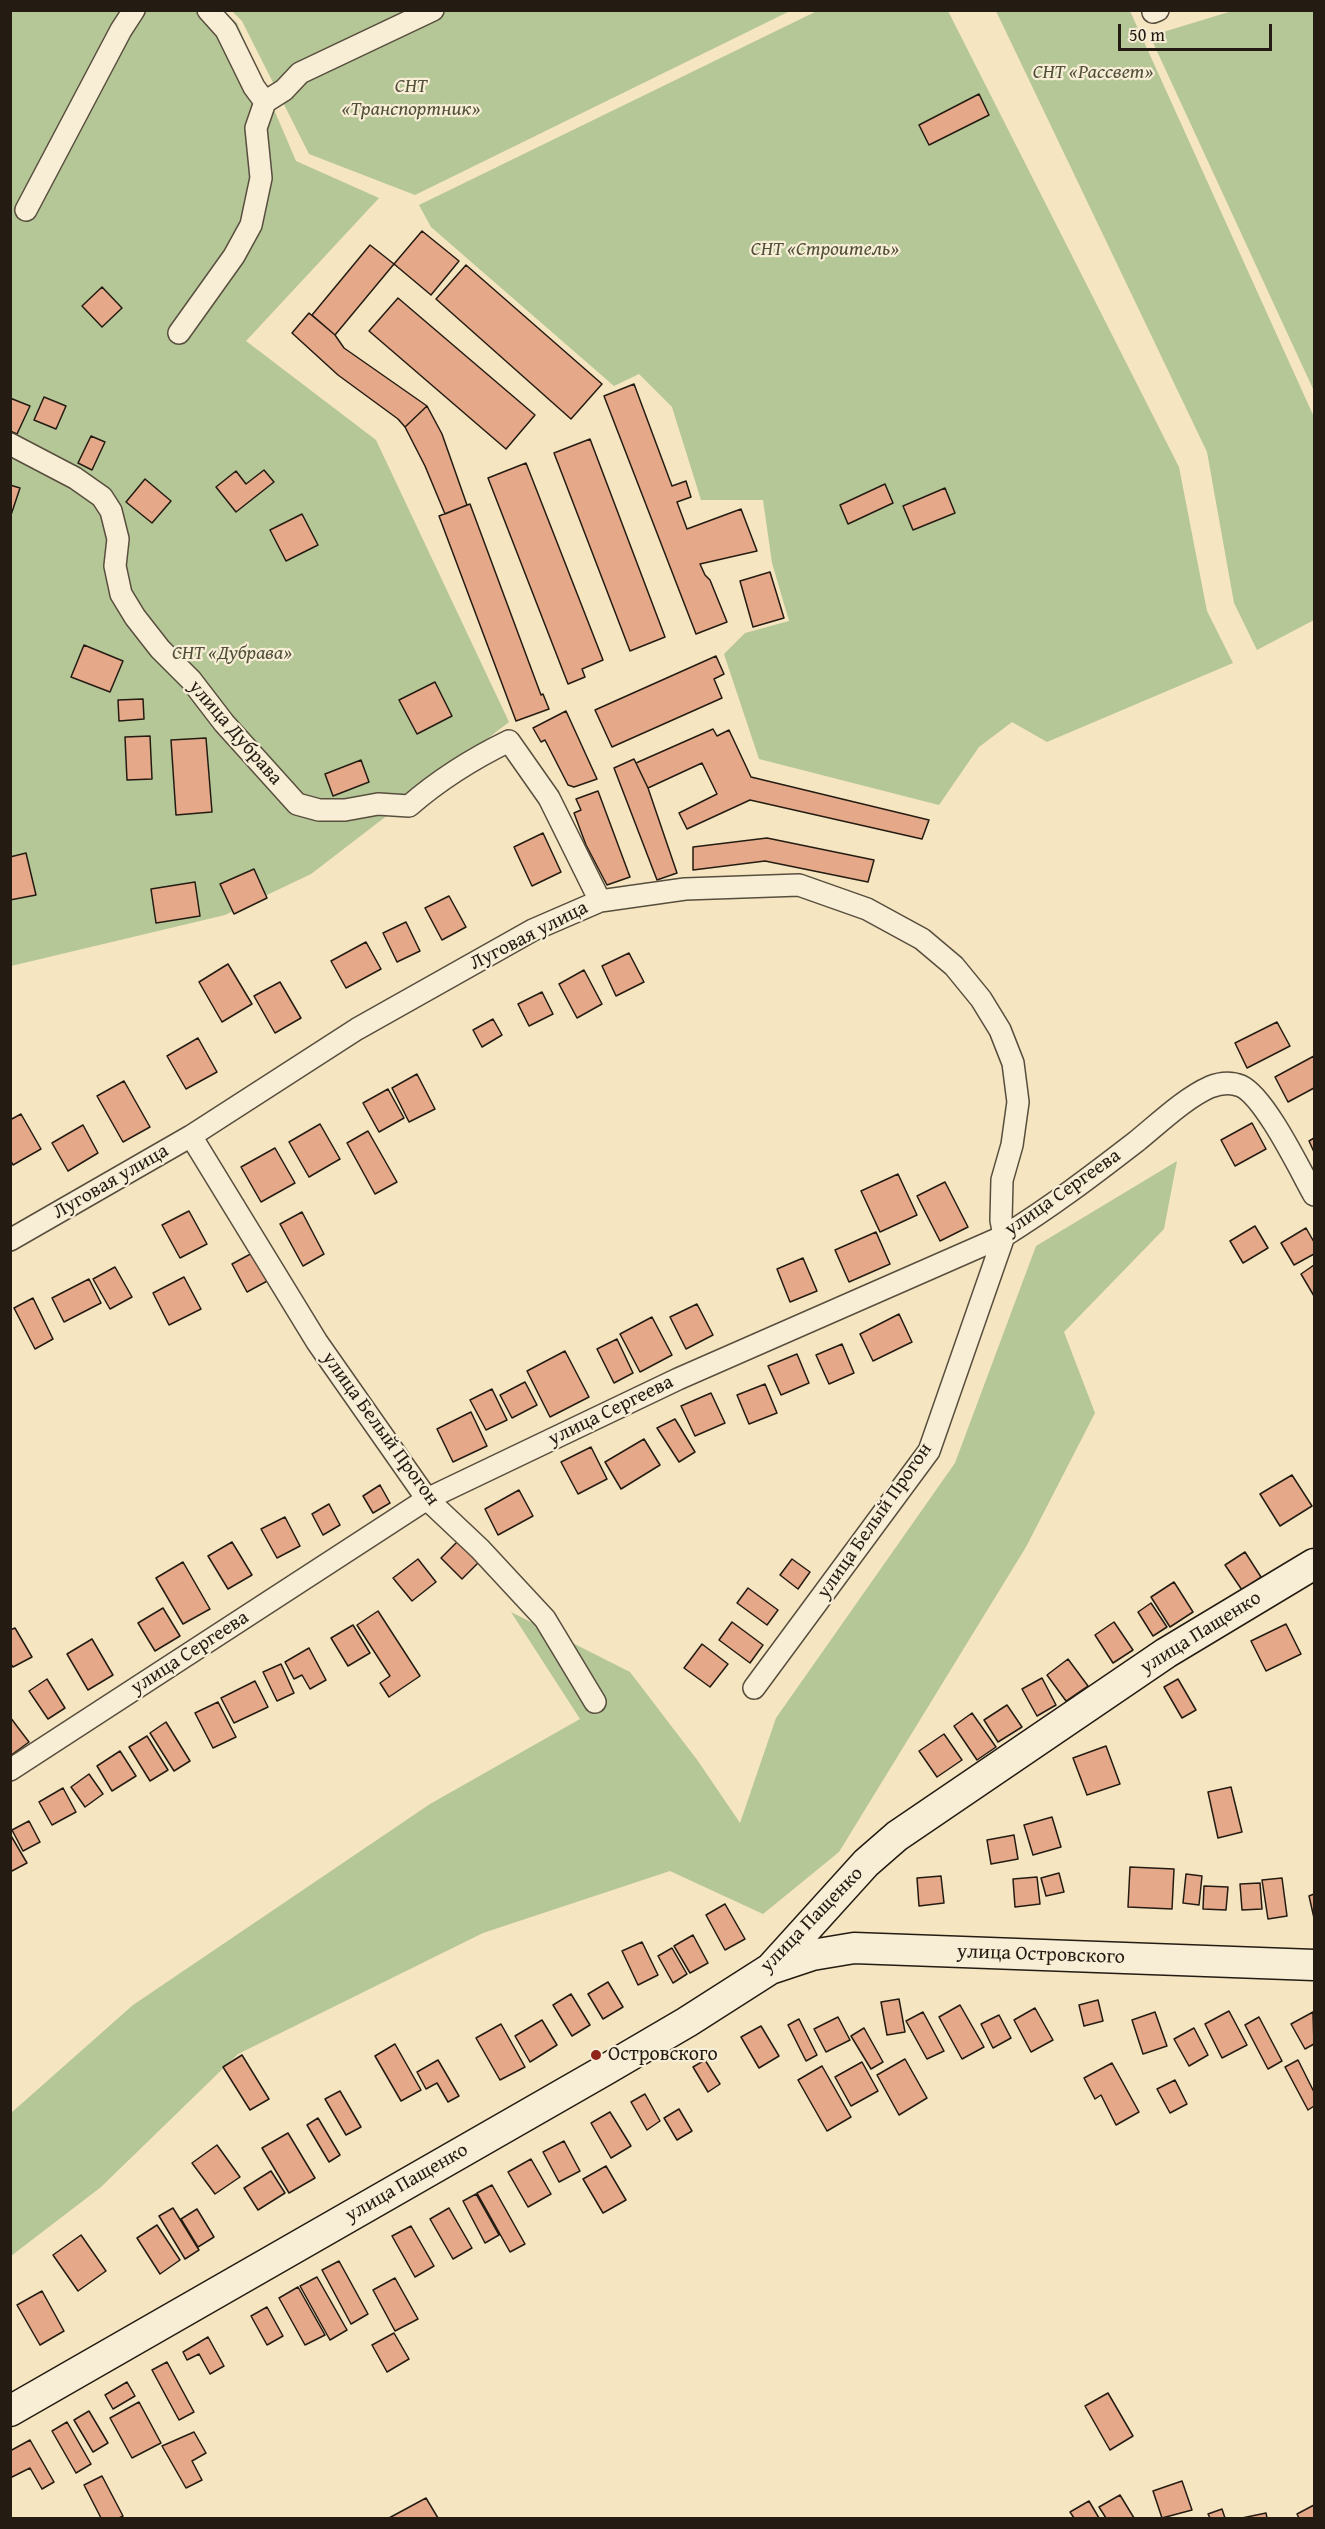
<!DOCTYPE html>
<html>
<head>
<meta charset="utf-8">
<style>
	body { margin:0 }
	#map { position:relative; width:1325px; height:2529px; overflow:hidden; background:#f5e5c0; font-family:"Gentium Book Plus",serif }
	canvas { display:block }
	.frame { position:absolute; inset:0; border:12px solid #241c12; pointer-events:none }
	.scale { position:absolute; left:1118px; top:24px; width:154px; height:27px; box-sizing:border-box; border:3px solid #241c12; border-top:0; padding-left:8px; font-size:18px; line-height:21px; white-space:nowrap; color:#241c12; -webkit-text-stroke:4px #f8eed6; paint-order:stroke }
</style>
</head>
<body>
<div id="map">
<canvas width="1325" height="2529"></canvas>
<div class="frame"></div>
<div class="scale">50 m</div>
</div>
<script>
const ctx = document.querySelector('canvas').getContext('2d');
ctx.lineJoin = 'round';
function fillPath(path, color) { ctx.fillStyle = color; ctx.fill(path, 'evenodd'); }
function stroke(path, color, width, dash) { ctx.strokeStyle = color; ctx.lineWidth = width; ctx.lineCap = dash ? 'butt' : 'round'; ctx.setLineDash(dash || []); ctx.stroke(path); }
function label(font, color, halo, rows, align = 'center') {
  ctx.font = font + ' "Gentium Book Plus",serif'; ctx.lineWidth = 4.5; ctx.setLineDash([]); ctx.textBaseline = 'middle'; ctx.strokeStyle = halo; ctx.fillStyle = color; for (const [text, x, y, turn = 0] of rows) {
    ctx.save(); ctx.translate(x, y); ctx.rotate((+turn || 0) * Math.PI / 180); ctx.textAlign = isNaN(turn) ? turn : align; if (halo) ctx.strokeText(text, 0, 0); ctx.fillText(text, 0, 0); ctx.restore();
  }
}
const green = new Path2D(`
	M10,11H224L237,23L296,161L379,198L246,341L376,440L509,722L311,874L225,915L11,966Z
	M232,11H790L415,195L309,154L242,21Z
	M817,11H948L1179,467L1207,611L1233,663L1047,742L1012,722L979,747L939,805L759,759L724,654L745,633L789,621L772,563L763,500H701L672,407L639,374L614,386L431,227L419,205Z
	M996,11H1130L1314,417V620L1257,650L1234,603L1207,452Z
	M1232,11H1314V391L1150,36Z
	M1177,1161L1164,1229L1064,1332L1095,1413L1026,1547L839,1852L763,1914L670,1871L483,1933L238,2054L101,2187L11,2256V2113L133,2005L430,1804L580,1719L511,1612L630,1672L698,1761L740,1823L776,1718L955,1463L1036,1246Z`);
const building = new Path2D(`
	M979,94L989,115L929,145L919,125Z
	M422,231L459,261L431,295L394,264Z
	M370,245L394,264L335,335L312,315Z
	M466,265L602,384L571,419L436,299Z
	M102,287L122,308L102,327L82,306Z
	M398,298L535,415L506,449L369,331Z
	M309,313L335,335L344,348L427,406L405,427L398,419L338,375L292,333Z
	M634,384L672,486L686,481L691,497L677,502L687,529L741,509L757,551L700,564L705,575L710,580L727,622L696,634L604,396Z
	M44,397L66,406L56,429L34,420Z
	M10,398L30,406L17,434L10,431Z
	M427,406L442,434L467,505L445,514L425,466L405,427Z
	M91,436L105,442L92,470L78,463Z
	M590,439L665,637L630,651L554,453Z
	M526,463L603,660L582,669L585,677L568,684L488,478Z
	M264,470L274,482L236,512L216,487L236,471L246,484Z
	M145,479L171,501L152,523L126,502Z
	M885,484L893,503L848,524L840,505Z
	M10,485L20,488L10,518Z
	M945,488L955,513L913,530L903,506Z
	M470,504L541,695L543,694L549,709L516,721L439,516Z
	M302,514L318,545L286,561L270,530Z
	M770,572L784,618L753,627L740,581Z
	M84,645L123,661L110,692L71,677Z
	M716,656L724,674L714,679L722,698L612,747L595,710Z
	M435,682L452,716L417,734L399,700Z
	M143,699L144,719L119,721L118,700Z
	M566,711L597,779L574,787L568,785L545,740L541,742L533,728Z
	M713,729L717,736L729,730L751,777L929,820L922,839L750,800L687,829L679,813L717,794L702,763L648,788L636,763Z
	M150,736L152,779L127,780L125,737Z
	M206,738L212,812L176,815L171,740Z
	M634,759L648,788L677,873L657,880L614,768Z
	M361,760L369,782L333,796L325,774Z
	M598,791L630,877L607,885L586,845L574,813L581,810L576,799Z
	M543,833L561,872L532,886L514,847Z
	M767,838L874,860L868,882L765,861L693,870V847Z
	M26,853L36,895L10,900V857Z
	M254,869L267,898L234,914L220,884Z
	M195,882L200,916L156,923L151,889Z
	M449,896L466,927L442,940L425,908Z
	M406,922L420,951L397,962L383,933Z
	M366,942L381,969L346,988L331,961Z
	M629,953L644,982L616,996L602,966Z
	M228,964L252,1004L222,1022L199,982Z
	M584,970L602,1004L577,1018L559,984Z
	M280,982L301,1018L275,1033L254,996Z
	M542,992L553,1014L529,1026L518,1004Z
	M493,1019L502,1035L482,1047L473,1030Z
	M1277,1022L1290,1046L1247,1068L1235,1043Z
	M198,1038L217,1072L186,1089L167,1056Z
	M1314,1056V1088L1288,1102L1275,1077Z
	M417,1074L435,1109L409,1122L392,1088Z
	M124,1081L150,1127L123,1142L97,1096Z
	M388,1089L404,1118L379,1132L363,1103Z
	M21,1114L41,1149L13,1165L10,1159V1120Z
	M1252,1123L1266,1149L1235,1166L1221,1140Z
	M320,1124L340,1159L309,1177L289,1142Z
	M83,1125L98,1153L68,1171L52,1143Z
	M368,1131L397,1182L375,1194L347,1143Z
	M1314,1138V1152L1309,1141Z
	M275,1148L295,1183L261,1202L241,1167Z
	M898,1174L917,1215L880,1232L861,1191Z
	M945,1182L968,1227L940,1241L917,1196Z
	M189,1211L207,1244L180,1258L162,1225Z
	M302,1212L324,1254L303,1266L280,1224Z
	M1255,1226L1268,1248L1243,1263L1230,1241Z
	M1306,1228L1314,1242V1254L1294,1265L1281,1243Z
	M876,1232L890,1264L849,1282L835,1250Z
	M256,1251L271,1279L247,1292L232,1264Z
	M803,1258L817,1291L790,1302L777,1269Z
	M1314,1265V1296L1301,1274Z
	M115,1267L132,1297L110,1309L93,1279Z
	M184,1277L201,1309L169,1325L153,1293Z
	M89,1279L101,1303L64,1322L52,1298Z
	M33,1298L53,1339L35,1349L14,1308Z
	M697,1304L713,1335L686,1349L670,1317Z
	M899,1314L912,1342L873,1361L860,1334Z
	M652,1317L672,1355L640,1372L620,1334Z
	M617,1339L633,1373L614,1383L597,1349Z
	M842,1344L854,1373L829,1384L816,1355Z
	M565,1351L589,1397L550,1417L527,1371Z
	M797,1354L809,1383L781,1395L768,1366Z
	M525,1382L537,1405L512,1418L500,1395Z
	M765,1384L777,1413L749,1424L737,1395Z
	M492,1389L507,1420L486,1430L470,1400Z
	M711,1393L725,1423L695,1436L681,1406Z
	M471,1412L487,1446L453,1462L437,1429Z
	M675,1419L695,1452L679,1462L657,1428Z
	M644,1439L660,1465L621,1489L605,1462Z
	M591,1447L607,1479L578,1494L561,1462Z
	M1292,1475L1312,1506L1280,1526L1260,1494Z
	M380,1485L390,1503L373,1513L363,1496Z
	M519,1490L533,1516L498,1535L485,1509Z
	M329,1504L340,1525L323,1535L312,1514Z
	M285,1517L300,1546L277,1558L261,1529Z
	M459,1540L479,1562L462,1579L441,1558Z
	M232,1542L252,1575L228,1589L208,1556Z
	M1245,1552L1261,1577L1242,1590L1225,1565Z
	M418,1559L436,1582L412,1601L393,1578Z
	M792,1559L810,1572L798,1589L780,1575Z
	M183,1562L210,1609L183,1624L156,1578Z
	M1174,1582L1193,1612L1170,1627L1151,1597Z
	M748,1588L778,1610L767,1625L737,1603Z
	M1151,1603L1167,1627L1153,1636L1138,1612Z
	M163,1608L180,1636L155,1651L138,1623Z
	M378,1611L420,1676L389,1697L380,1683L390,1676L357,1625Z
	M732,1622L763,1645L750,1663L719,1640Z
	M1114,1622L1133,1650L1113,1663L1095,1635Z
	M1286,1624L1301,1654L1266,1671L1251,1641Z
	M353,1625L370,1653L348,1666L331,1638Z
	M15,1628L32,1657L13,1667L10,1663V1630Z
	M92,1639L113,1675L88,1690L67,1654Z
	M702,1644L728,1664L710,1687L684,1668Z
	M309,1648L326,1680L310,1689L302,1675L294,1679L285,1662Z
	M1068,1659L1088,1686L1066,1701L1047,1675Z
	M281,1664L294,1693L277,1701L263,1672Z
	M1042,1678L1056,1705L1037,1716L1022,1689Z
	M47,1679L65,1708L48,1719L29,1691Z
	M1178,1679L1196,1710L1182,1718L1164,1687Z
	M255,1681L268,1707L234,1723L221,1698Z
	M218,1702L236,1737L213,1748L195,1713Z
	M1007,1705L1022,1727L998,1742L984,1720Z
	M972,1713L996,1747L977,1760L954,1726Z
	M10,1717L29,1742L10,1756Z
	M166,1722L190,1761L174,1771L150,1733Z
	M944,1734L962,1760L937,1777L919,1751Z
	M147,1736L168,1770L150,1781L129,1747Z
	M1106,1746L1120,1784L1087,1795L1073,1758Z
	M120,1751L136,1776L112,1791L97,1766Z
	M89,1774L103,1794L85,1807L71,1787Z
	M1231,1787L1242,1832L1218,1838L1208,1792Z
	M63,1788L76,1812L52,1825L39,1802Z
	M1052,1817L1061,1847L1033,1855L1024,1825Z
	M29,1821L40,1842L23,1851L12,1830Z
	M10,1834L27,1863L10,1872Z
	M1014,1835L1018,1859L991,1864L987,1840Z
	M1130,1867L1174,1869L1172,1909L1128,1907Z
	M1059,1873L1064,1892L1046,1896L1041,1878Z
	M1186,1874L1202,1876L1199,1905L1183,1903Z
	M941,1876L944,1903L919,1906L917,1878Z
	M1037,1877L1040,1904L1015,1907L1013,1879Z
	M1282,1878L1287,1916L1268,1919L1262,1880Z
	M1260,1883L1262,1909L1242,1910L1240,1884Z
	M1204,1886L1228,1887L1226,1910L1203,1909Z
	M1314,1894V1918L1309,1896Z
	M725,1904L745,1939L725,1950L706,1915Z
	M693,1935L708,1963L690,1973L674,1946Z
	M642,1942L658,1975L638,1985L622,1951Z
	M672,1948L687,1974L673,1983L658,1956Z
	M608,1982L623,2007L603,2019L588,1994Z
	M571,1994L590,2025L572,2036L553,2005Z
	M899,1999L905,2032L887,2035L881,2002Z
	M1098,2000L1103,2021L1084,2026L1079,2005Z
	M960,2005L984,2047L962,2059L939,2017Z
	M1035,2008L1053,2040L1031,2052L1014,2020Z
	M1229,2011L1247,2045L1222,2058L1205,2024Z
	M923,2012L944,2051L927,2059L906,2021Z
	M1155,2012L1167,2046L1143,2054L1132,2020Z
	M1313,2012L1314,2044L1305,2049L1291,2024Z
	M999,2015L1011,2038L993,2048L981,2024Z
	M838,2017L850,2040L826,2052L814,2029Z
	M1259,2017L1282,2061L1268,2069L1245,2025Z
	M799,2019L817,2055L806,2061L788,2025Z
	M542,2020L557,2045L530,2062L515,2036Z
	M501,2024L525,2067L500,2080L476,2038Z
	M761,2026L779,2056L759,2068L741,2037Z
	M864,2028L883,2062L871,2069L851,2036Z
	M1194,2028L1208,2055L1189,2066L1174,2039Z
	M395,2044L421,2090L401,2101L375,2056Z
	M242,2055L269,2099L250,2110L223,2067Z
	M905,2059L927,2098L899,2115L877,2075Z
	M438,2060L459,2096L448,2102L437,2083L426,2089L417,2072Z
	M705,2060L720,2084L708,2092L693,2067Z
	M1298,2060L1314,2092V2106L1308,2110L1285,2067Z
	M862,2062L878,2091L851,2106L835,2077Z
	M1112,2063L1139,2112L1116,2125L1101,2095L1095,2099L1084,2078Z
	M822,2066L851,2117L827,2131L798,2080Z
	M1175,2080L1187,2104L1170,2113L1157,2089Z
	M340,2091L361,2127L346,2135L325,2099Z
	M645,2094L660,2121L647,2130L631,2102Z
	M679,2109L692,2131L677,2140L664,2118Z
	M610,2112L631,2146L611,2158L591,2123Z
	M318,2118L340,2155L329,2162L307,2125Z
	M288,2133L315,2178L289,2193L262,2148Z
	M564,2141L580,2171L559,2182L543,2152Z
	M217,2145L240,2177L215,2194L192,2163Z
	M531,2159L551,2194L528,2207L508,2172Z
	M606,2166L626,2200L603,2213L583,2179Z
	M271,2171L285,2193L258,2210L244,2188Z
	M492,2185L525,2244L510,2252L477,2193Z
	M476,2194L499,2235L485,2243L463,2201Z
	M173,2208L199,2250L185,2259L159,2216Z
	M449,2208L472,2248L453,2259L430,2219Z
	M197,2209L214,2237L198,2247L181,2219Z
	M157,2225L180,2260L160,2274L137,2238Z
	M411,2226L434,2266L415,2277L392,2236Z
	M81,2235L106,2271L78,2291L53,2255Z
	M339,2261L368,2314L351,2324L322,2270Z
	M317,2277L347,2330L330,2340L300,2286Z
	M395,2278L418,2319L395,2331L373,2290Z
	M298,2287L325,2335L305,2345L279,2298Z
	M42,2291L64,2331L40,2345L17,2305Z
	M267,2307L283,2336L267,2345L251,2316Z
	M394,2333L409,2359L387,2372L372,2345Z
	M208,2337L224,2366L210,2374L199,2354L187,2360L183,2352Z
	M167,2362L194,2412L179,2420L152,2370Z
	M127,2382L135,2396L113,2409L105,2395Z
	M1108,2393L1133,2436L1110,2450L1085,2406Z
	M139,2402L161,2443L132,2458L110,2418Z
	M89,2411L108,2443L93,2452L74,2420Z
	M67,2422L91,2464L76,2473L52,2431Z
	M194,2432L206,2453L192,2461L202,2480L186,2488L162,2446Z
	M30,2440L54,2482L42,2489L30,2468L10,2478V2451Z
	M102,2476L123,2516L119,2518H101L84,2485Z
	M1182,2481L1192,2510L1162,2518L1153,2491Z
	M1120,2495L1134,2518H1106L1099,2507Z
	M426,2498L438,2518H389Z
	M1089,2501L1099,2518H1074L1070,2512Z
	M1314,2505V2518H1299L1297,2514Z
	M1222,2509L1225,2518H1210L1208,2514Z
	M1266,2513L1267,2518H1242Z`);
const street = new Path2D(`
	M1153,12L1158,10
	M265,102L284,90L300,73L433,10
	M26,210L121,30L134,10
	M179,333L234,256L251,225L261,178L256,128L265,102L254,87L226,30L208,10
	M10,444L75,478L102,497L111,511L118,539L115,566L121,594L135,617L160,649L191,680L224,723L297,804L319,810H345L378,804L409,806C440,779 472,759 509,741L549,798L600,901
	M191,1136L317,1342L427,1499L480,1549L545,1619L595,1702
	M10,1240L191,1136L357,1029L533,930L600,901L685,889L799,885L867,909L922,939L954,966L981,999L1000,1030L1013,1063L1018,1102L1012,1145L1002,1180L1001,1220L1004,1236L929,1451L754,1688
	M10,1770L427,1499L678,1379L1004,1236C1051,1207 1093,1175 1137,1141C1158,1124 1185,1098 1210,1087C1220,1083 1231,1082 1241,1086C1265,1097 1300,1170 1314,1195`);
const secondary = new Path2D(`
	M773,1968L812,1955L854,1948L1314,1965
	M10,2411L605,2070L687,2022L770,1969L866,1863L897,1836L1166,1653L1314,1564`);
const markers = [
	[596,2055,6,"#8f2418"]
];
const parkNames = [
	["СНТ «Рассвет»",1093,73],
	["СНТ",411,87],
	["«Транспортник»",411,110],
	["СНТ «Строитель»",825,250],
	["СНТ «Дубрава»",232,654]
];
const streetNames = [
	["улица Дубрава",235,733,49],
	["Луговая улица",529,936,-27],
	["Луговая улица",111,1182,-30],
	["улица Сергеева",1063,1193,-35],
	["улица Сергеева",611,1411,-26],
	["улица Белый Прогон",380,1429,54],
	["улица Белый Прогон",875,1521,-55],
	["улица Пащенко",1201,1633,-32],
	["улица Сергеева",190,1653,-33],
	["улица Пащенко",812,1920,-46],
	["улица Островского",1041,1955,2],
	["улица Пащенко",407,2183,-30]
];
const poiNames = [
	["Островского",608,2055]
];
fillPath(green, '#b5c697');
fillPath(building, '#e5a989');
stroke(building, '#241c12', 1.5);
stroke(street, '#584e3e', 24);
stroke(secondary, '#241c12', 33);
stroke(street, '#f8eed6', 21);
stroke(secondary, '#f8eed6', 30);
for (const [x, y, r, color] of markers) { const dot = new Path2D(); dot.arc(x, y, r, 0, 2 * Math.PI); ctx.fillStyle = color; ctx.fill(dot); stroke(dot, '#f8eed6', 2); }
label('italic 20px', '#504f3a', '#f8eed6', parkNames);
label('20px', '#241c12', '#f8eed6', streetNames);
label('20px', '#241c12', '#f8eed6', poiNames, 'left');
</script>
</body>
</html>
